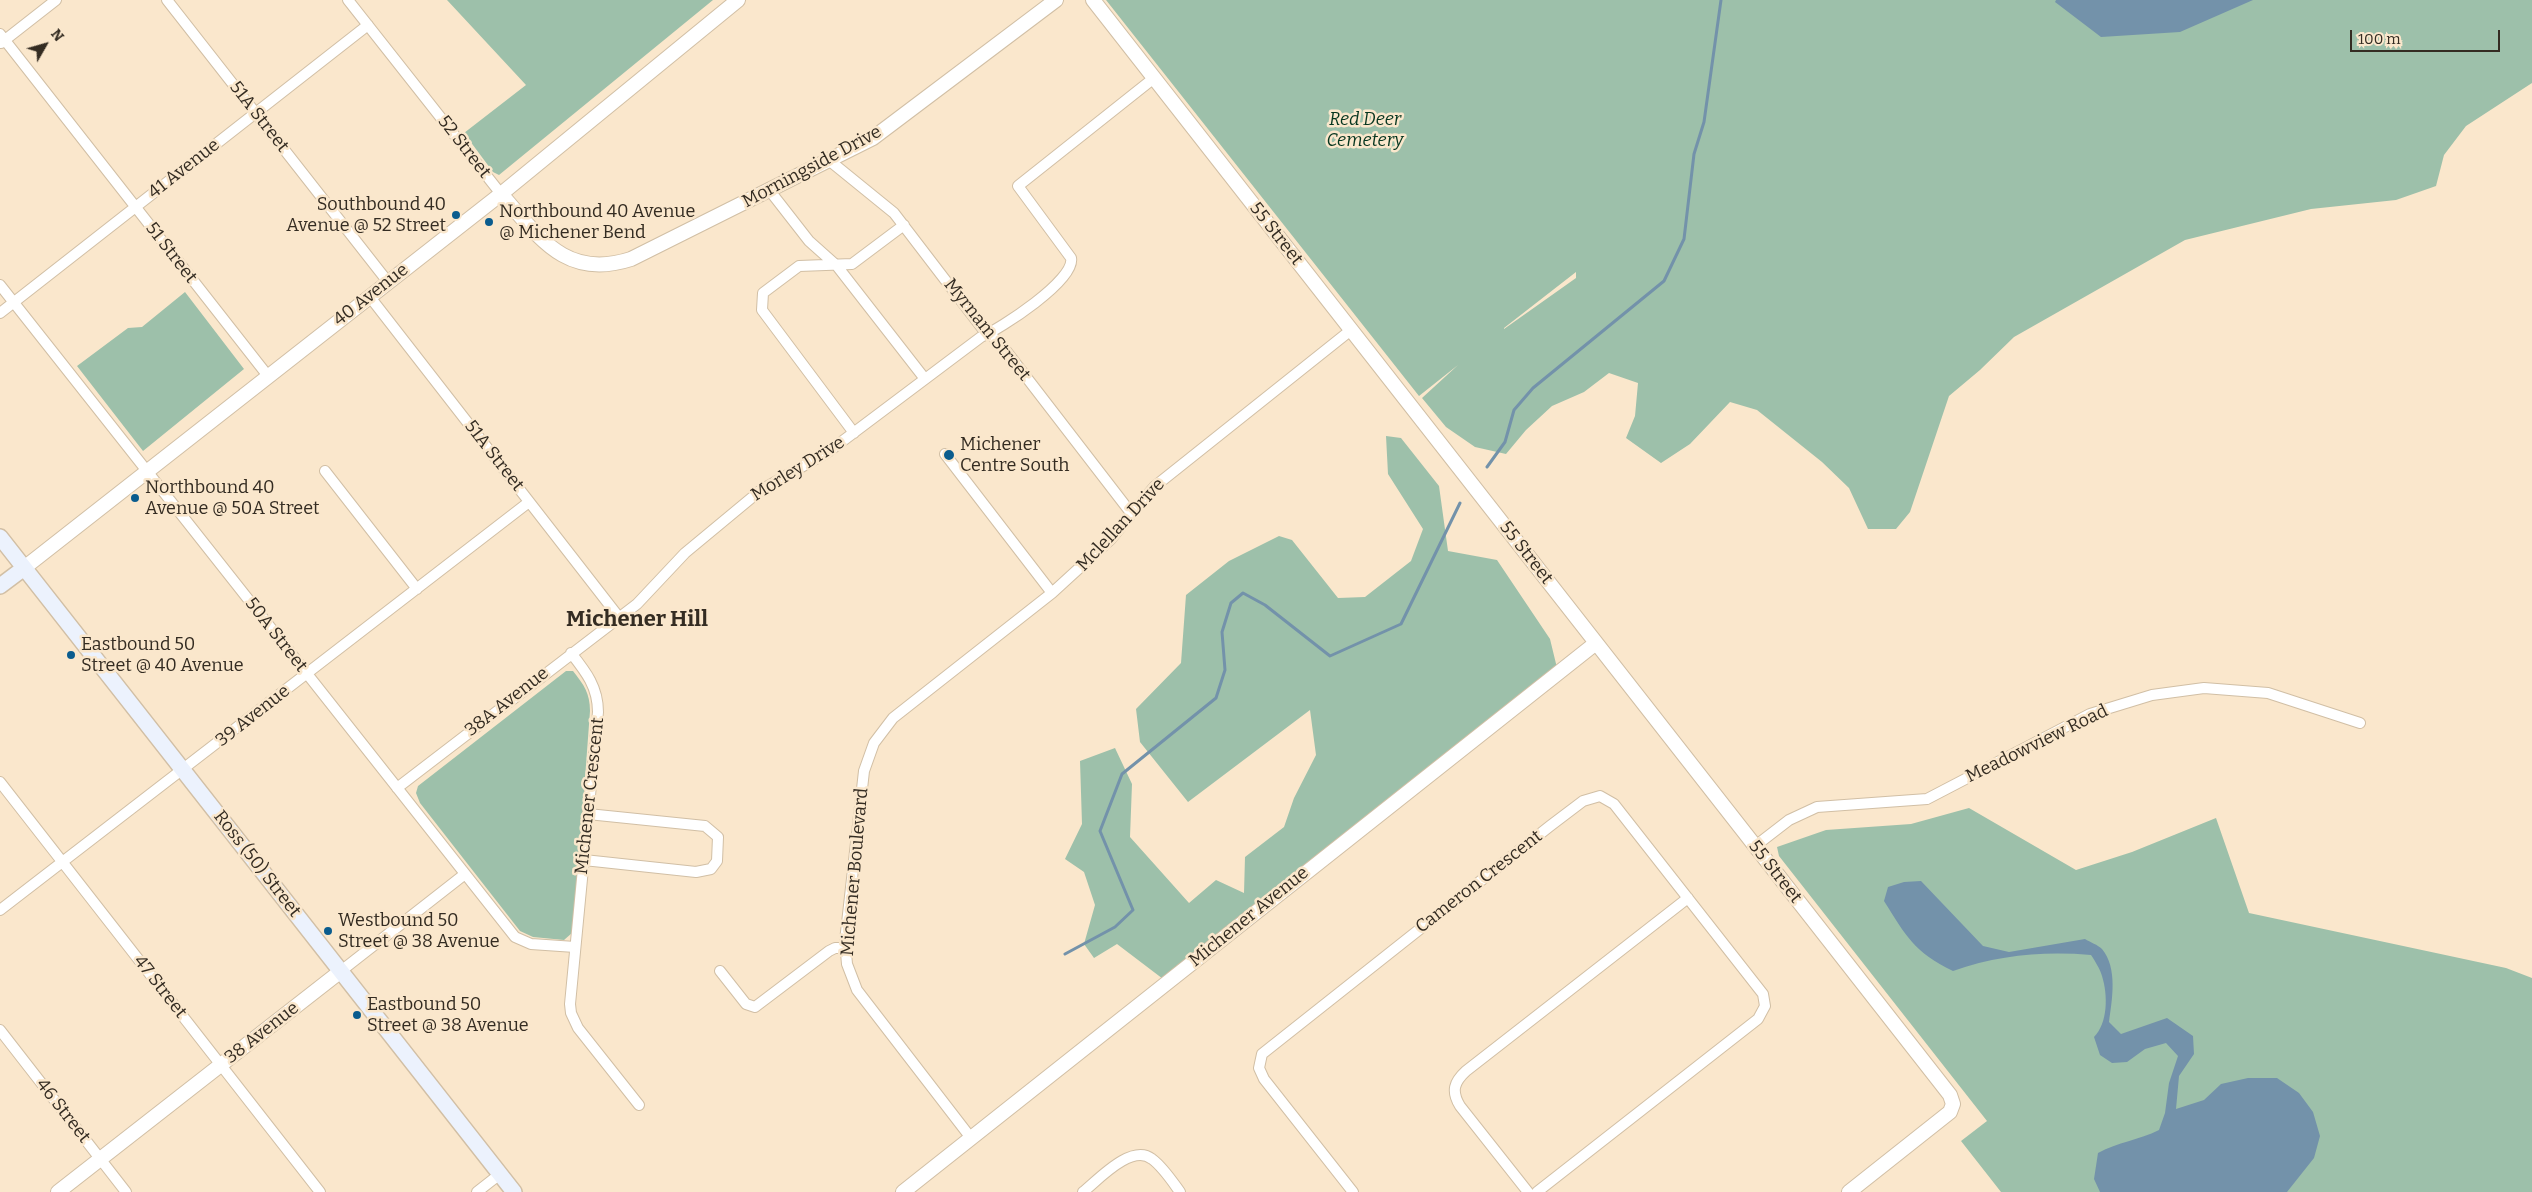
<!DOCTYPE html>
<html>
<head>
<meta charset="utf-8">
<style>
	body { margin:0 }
	#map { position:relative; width:2532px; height:1192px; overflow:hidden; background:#fae7cc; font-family:Bitter,serif }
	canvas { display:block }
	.north { position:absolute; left:20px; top:20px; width:50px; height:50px; -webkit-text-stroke:4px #fae7cc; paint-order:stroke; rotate:52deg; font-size:14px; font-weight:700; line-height:20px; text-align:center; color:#342c22 }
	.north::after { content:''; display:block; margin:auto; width:18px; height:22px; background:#342c22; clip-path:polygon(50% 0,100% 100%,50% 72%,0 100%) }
	.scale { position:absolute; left:2350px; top:30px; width:150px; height:22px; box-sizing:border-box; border:2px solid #342c22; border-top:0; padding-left:6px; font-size:15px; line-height:18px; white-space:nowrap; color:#342c22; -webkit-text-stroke:4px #fae7cc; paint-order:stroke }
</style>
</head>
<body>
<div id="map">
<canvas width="2532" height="1192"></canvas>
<div class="north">N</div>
<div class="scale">100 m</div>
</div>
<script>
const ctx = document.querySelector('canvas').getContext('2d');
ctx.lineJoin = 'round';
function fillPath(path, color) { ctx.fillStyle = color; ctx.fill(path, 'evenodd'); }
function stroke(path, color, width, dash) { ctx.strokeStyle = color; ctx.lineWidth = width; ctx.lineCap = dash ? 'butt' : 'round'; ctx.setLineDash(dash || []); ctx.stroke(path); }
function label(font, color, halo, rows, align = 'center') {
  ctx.font = font + ' Bitter,serif'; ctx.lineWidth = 5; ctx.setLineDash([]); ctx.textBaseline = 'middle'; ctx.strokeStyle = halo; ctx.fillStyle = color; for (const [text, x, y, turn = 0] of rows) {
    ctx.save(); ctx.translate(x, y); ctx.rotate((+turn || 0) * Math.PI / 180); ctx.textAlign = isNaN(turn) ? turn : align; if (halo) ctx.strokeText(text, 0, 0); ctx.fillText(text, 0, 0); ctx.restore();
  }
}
const green = new Path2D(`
	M447,0H713L499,175L493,172L464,133L526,85Z
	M1106,0H2532V83L2466,126L2444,155L2436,186L2396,200L2311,209L2185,240L2014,337L1980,370L1949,396L1910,512L1896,529H1868L1849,488L1822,462L1757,410L1730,402L1690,444L1661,463L1626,438L1635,416L1638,383L1609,373L1584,392L1552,406L1526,430L1506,454L1475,447L1446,427L1422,398L1458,365L1419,396ZM1576,272V278L1504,329V328Z
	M185,292L244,369L143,451L77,366L128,328L142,327Z
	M1386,436L1401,438L1439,486L1448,551L1497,560L1550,639L1558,672L1167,982L1117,944L1094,958L1084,944L1095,905L1084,872L1065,859L1082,824L1080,761L1115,748L1132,784L1130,837L1189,903L1216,880L1244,893L1245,857L1284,827L1294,798L1316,755L1310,710L1188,802L1140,742L1136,709L1181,663L1186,595L1229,561L1279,536L1292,540L1338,598L1365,597L1411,561L1423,529L1388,474Z
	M566,671H573C584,685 590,693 590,711L574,927L572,933L564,940L533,937L520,931L420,803L416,793L418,786Z
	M1969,808L2076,870L2132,852L2216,818L2249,913L2506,968L2532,978V1192H2001L1961,1141L1987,1121L1779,856L1777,847L1826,830L1911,824Z`);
const water = new Path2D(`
	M2056,0H2253L2180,32L2101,37L2055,2Z
	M1921,881L1983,946L2009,952L2085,939C2090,942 2098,945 2102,949C2118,968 2112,1000 2109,1022L2121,1034L2167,1018L2193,1036L2194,1054L2179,1076L2176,1109L2204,1100L2221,1084L2248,1078H2277L2299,1093L2313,1112L2320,1136L2314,1158L2287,1192H2100L2094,1179L2098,1153C2118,1142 2139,1140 2159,1130L2165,1113L2169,1083L2178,1056L2166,1043L2145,1049L2127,1062L2112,1063L2100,1055L2094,1037C2108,1023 2108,995 2102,976C2100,969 2095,961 2091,955C2044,951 1998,955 1953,971C1914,952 1906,936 1884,901L1888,887L1904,882Z`);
const stream = new Path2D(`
	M1487,467L1505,442L1514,410L1533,388L1664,281L1684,239L1694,154L1704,122L1721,0
	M1065,954L1115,927L1133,910L1100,831L1122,774L1216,698L1225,670L1222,632L1231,603L1243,593L1265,605L1330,656L1401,624L1460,503`);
const minor = new Path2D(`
	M167,0L388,282
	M348,0L501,194
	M0,34L268,376
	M1,43L56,0
	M830,161L894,213L982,328L1000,343L1131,513
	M770,191L809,241L837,266L925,379
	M0,285L515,937L531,944L575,947
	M370,297L618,616
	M0,313L368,25
	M854,433L762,310L763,293L799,266L852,264L904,225
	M945,454L1052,593L1111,539L1154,487L1351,330
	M325,471L417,589
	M571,653C586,672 598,687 598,712L570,1004L571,1013L578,1028L639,1105
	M0,782L320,1192
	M397,788L637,604L685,553L761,490L828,452L981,337C1000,329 1076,280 1071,258L1018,186L1154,78
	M1754,847L1789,820L1817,807L1927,799L2090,714L2152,695L2204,688L2268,693L2360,723
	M584,860L696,872L711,869L717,861L718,837L705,826L588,814
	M0,910L529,502
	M341,971L465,874
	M720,971L746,1004L755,1007L829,951L835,948H845
	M0,1030L126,1192
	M971,1138L857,990L847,964L845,941L864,771L874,743L893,718L1052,593
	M477,1192L500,1174
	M1083,1192C1099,1179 1132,1143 1152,1159C1163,1167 1172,1181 1180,1192
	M1353,1192L1264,1079L1259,1068L1262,1054L1550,826L1583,801L1600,796L1614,804L1763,994L1765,1006L1758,1019L1537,1192
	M1528,1192L1460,1106C1451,1091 1454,1082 1466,1071L1688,898`);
const tertiary = new Path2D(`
	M1093,0L1950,1095L1953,1104L1950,1112L1849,1192
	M501,194C540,238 566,280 631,259L873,138L1056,0
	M24,568L501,194L738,0
	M58,1192L341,971
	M903,1192L1596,643`);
const secondary = new Path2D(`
	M0,537L514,1192
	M0,586L24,568`);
const markers = [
	[456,215,5,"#0a5c8e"],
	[489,222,5,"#0a5c8e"],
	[949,455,6,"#0a5c8e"],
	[135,498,5,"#0a5c8e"],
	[71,655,5,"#0a5c8e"],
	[328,931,5,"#0a5c8e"],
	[357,1015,5,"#0a5c8e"]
];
const streetNames = [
	["51A Street",259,117,52],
	["52 Street",464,147,52],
	["Morningside Drive",812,167,-28],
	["41 Avenue",184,169,-38],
	["55 Street",1276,234,52],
	["51 Street",171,253,52],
	["40 Avenue",371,295,-38],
	["Myrnam Street",987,330,51],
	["51A Street",494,456,52],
	["Morley Drive",798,469,-32],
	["Mclellan Drive",1121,525,-47],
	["55 Street",1526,553,52],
	["50A Street",276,635,52],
	["38A Avenue",507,702,-38],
	["39 Avenue",253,716,-38],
	["Meadowview Road",2037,744,-26],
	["Michener Crescent",590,796,-84],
	["Ross (50) Street",257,864,52],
	["Michener Boulevard",855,872,-85],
	["55 Street",1775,872,52],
	["Cameron Crescent",1479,882,-38],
	["Michener Avenue",1249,917,-39],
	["47 Street",160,987,52],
	["38 Avenue",262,1033,-38],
	["46 Street",63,1111,52]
];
const parkNames = [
	["Red Deer",1365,120],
	["Cemetery",1365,141]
];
const poiNames = [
	["Southbound 40",446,205,"right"],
	["Avenue @ 52 Street",446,226,"right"],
	["Northbound 40 Avenue",499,212],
	["@ Michener Bend",499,233],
	["Michener",960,445],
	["Centre South",960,466],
	["Northbound 40",145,488],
	["Avenue @ 50A Street",145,509],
	["Eastbound 50",81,645],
	["Street @ 40 Avenue",81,666],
	["Westbound 50",338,921],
	["Street @ 38 Avenue",338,942],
	["Eastbound 50",367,1005],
	["Street @ 38 Avenue",367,1026]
];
const districtNames = [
	["Michener Hill",637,620]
];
fillPath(green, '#9dc0aa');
fillPath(water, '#7392aa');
stroke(stream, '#7392aa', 3);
stroke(minor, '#d1bfa5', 12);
stroke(tertiary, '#d1bfa5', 16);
stroke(secondary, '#d1bfa5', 18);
stroke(minor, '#fff', 10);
stroke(tertiary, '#fff', 14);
stroke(secondary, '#ecf2fd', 15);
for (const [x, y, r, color] of markers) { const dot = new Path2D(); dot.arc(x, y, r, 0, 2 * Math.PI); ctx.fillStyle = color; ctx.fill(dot); stroke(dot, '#fae7cc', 2); }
label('18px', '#342c22', '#fae7cc', streetNames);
label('italic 18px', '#05351f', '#fae7cc', parkNames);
label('18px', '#342c22', '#fae7cc', poiNames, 'left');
label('bold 22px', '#342c22', '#fae7cc', districtNames);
</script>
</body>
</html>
